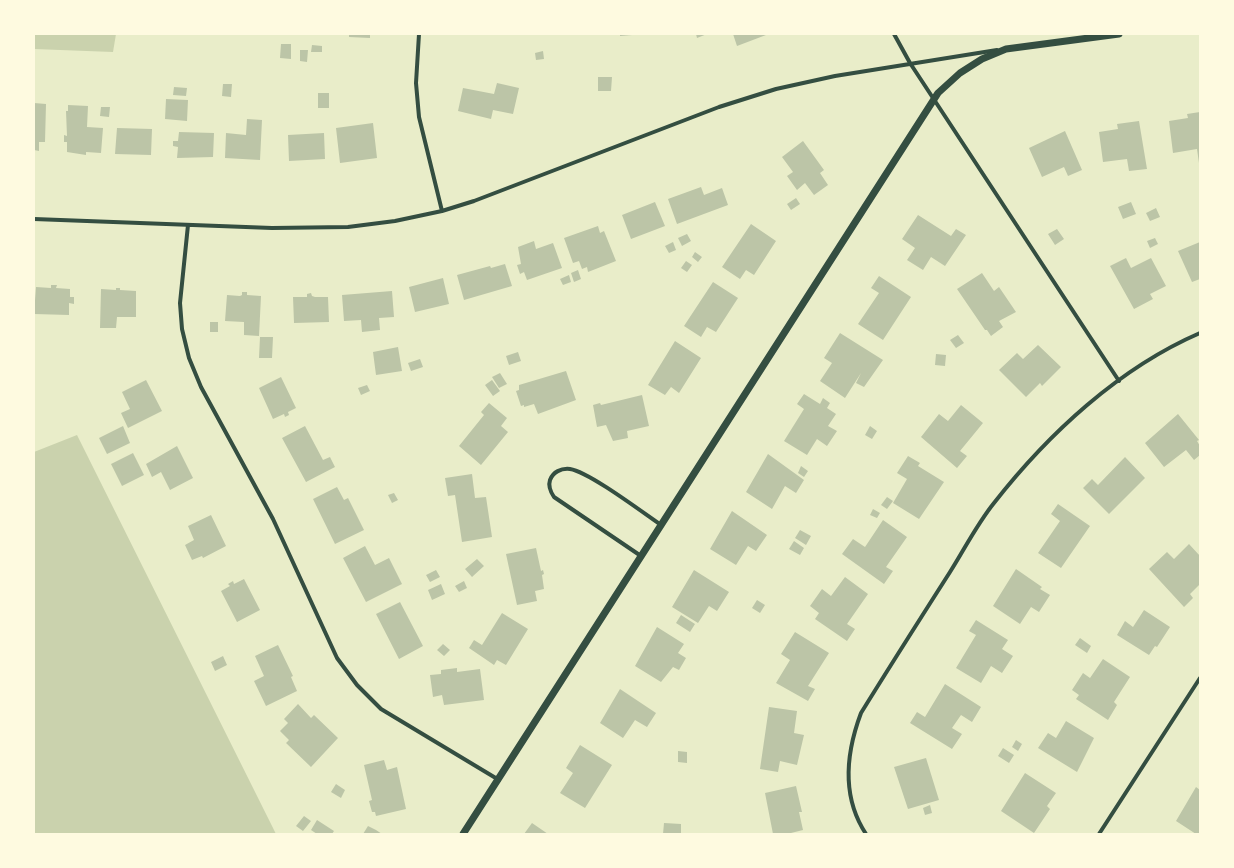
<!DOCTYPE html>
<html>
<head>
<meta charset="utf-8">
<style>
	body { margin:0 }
	#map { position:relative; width:1234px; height:868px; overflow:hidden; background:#e9edc9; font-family:"Sofia Sans Condensed",sans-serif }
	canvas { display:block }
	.frame { position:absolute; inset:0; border:35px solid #fefae0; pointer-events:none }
</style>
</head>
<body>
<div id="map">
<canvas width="1234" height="868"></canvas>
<div class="frame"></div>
</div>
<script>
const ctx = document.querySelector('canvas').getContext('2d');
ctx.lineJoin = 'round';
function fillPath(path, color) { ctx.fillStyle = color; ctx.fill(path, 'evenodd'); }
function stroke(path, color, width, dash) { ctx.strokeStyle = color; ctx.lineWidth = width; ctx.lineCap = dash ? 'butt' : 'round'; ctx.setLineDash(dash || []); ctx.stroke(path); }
const green = new Path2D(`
	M34,34H116L113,52L34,49Z
	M77,435L276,834H34V452Z`);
const building = new Path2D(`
	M349,34H370V38L349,37Z
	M620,34H632V35L620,36Z
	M696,34H707L697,38Z
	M733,34H766V35L737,46Z
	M281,44H291V59L280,58Z
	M312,45L322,46V52H311Z
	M300,50H308L307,62L300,61Z
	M543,51L544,59L536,60L535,53Z
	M598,77H612L611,91H598Z
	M497,83L519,88L513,114L493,110L491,119L458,111L463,88L494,94Z
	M223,84H232L231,97L222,96Z
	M174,87L187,88L186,96L173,95Z
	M318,93H329V108H318Z
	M166,99L188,100L187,121L165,119Z
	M34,103L46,104L45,142H39V151L34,150Z
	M68,105L88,106L87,127L103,128L101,153L86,152V155L67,152V142H64V135L67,136L66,111H68Z
	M101,107H110L109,117L100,116Z
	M1200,112V163H1199L1197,149L1173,153L1169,121L1188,118L1187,114Z
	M247,119L262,120L260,160L225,158L226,133L246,135Z
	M1139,121L1147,169L1129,171L1127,159L1103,162L1099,132L1118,129L1117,124Z
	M373,123L377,158L340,163L336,128Z
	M117,128L152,129L151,155L115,154Z
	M1065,131L1082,170L1068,176L1064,167L1042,177L1029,148Z
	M179,132L214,133L213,157L177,158L178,147L173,146V141H178Z
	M324,133L325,159L289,161L288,135Z
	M803,141L824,170L820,173L828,185L814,195L805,183L797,190L787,176L793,172L782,157Z
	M701,187L704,195L722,188L728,205L677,224L668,199Z
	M796,198L800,204L791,210L787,204Z
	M655,202L665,226L631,239L622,215Z
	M1131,202L1136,214L1123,219L1118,207Z
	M1156,208L1160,217L1150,221L1146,213Z
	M918,215L951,236L956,229L966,235L945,266L931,257L923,270L907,260L915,248L902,239Z
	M751,224L776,241L754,275L746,270L740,279L722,267Z
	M598,226L600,233L604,231L616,261L588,272L587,267L582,269L579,261L573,263L564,238Z
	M1057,229L1064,239L1055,245L1048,234Z
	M687,234L691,241L682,246L678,238Z
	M1155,238L1158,244L1150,248L1147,241Z
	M534,241L536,249L553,243L562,268L527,280L524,272L520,274L517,265L521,264L518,247Z
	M673,242L676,250L669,253L665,246Z
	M1200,242V279L1192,282L1178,251Z
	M695,252L702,257L698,262L692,257Z
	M1126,258L1131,268L1151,258L1166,286L1150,294L1153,299L1134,309L1110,266Z
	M686,261L692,265L687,272L681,268Z
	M505,264L512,286L464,300L457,275L490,266L491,268Z
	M578,270L581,279L574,282L571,273Z
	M982,273L994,291L999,287L1016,312L999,321L1003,327L991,336L987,330H985L957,289Z
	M569,275L571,282L563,285L560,279Z
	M879,276L911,297L883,340L858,324L879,293L871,288Z
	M443,278L449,304L415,312L409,287Z
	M713,282L738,298L716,332L707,327L701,337L684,326Z
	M51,285H57L56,288L70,289V297H74V304L69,303V315L34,314L36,287L51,288Z
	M116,288H120V290L136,291V317H117L116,328H100L101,289L116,290Z
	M392,291L394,317L379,318L380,330L362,332L361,320L344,321L342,295Z
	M242,292H247V295L261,296L259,336L244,335V322L225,321L227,295L240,296L242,295Z
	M311,293L312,296L315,297H328L329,322L294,323L293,297H307V294Z
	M210,322H218V332H210Z
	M840,333L883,360L864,387L856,383L861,373L845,398L820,381L832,363L824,358Z
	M958,335L964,343L956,348L950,340Z
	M260,337H273L272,358H259Z
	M675,341L701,358L679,393L671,387L665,395L648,385Z
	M1038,345L1061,367L1042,386L1040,383L1026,397L999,370L1017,353L1023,359Z
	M398,347L402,371L376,375L373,352Z
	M518,352L521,361L509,365L506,356Z
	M936,354L946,355L945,366L935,365Z
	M420,359L423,367L411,371L408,363Z
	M566,371L576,400L538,414L534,404L524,407V405L521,406L516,391L519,390V385Z
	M500,373L507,384L499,388L492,377Z
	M281,377L296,408L288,412L289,415L285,417L284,414L273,419L259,388Z
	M146,380L162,411L128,428L121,413L130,409L122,392Z
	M492,380L500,391L493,396L485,385Z
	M367,385L370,391L361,395L358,388Z
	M804,394L820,404L823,398L830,403L827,408L836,414L828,426L837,431L827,446L817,439L807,455L784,441L804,409L797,404Z
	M642,395L649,426L627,431L628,438L613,441L606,425L597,427L593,405L600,403L601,405Z
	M489,403L507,418L501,426L508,432L481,465L459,446L484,415L481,412Z
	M961,405L983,423L960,451L967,456L957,468L921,437L939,414L948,421Z
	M1178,414L1199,440L1197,441L1200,446V455L1194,460L1186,450L1164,467L1145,443Z
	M123,426L130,443L107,454L99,438Z
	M305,426L323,460L330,457L335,467L306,482L282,438Z
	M870,426L877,431L872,439L865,435Z
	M177,446L193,478L170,490L161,472L152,477L146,464Z
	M133,453L144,475L122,486L111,464Z
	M768,454L804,480L796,493L785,486L772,509L746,492Z
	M908,456L920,463L918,466L944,482L919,519L893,503L907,479L897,473Z
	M1125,457L1145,478L1109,514L1083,488L1092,479L1098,485Z
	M801,466L808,471L804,477L798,473Z
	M472,474L475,498L486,497L492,537L462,542L455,495L448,496L445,478Z
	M337,487L344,500L348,498L364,530L335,544L313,499Z
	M394,493L398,500L392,503L388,495Z
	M887,497L893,501L887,509L881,505Z
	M1058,504L1090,526L1061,568L1038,553L1060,521L1051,514Z
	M873,509L880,513L877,518L870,515Z
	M732,511L767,535L756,551L748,546L736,565L710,549Z
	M211,515L226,546L203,558L202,556L192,560L185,545L194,540L188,526Z
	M883,520L907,537L886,567L893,571L884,584L842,554L853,539L865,547Z
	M800,530L811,536L806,545L795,538Z
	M794,541L804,548L800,555L789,549Z
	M1189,544L1200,556V584L1190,594L1193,598L1184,607L1149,569L1167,552L1174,559Z
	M365,546L375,565L389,558L402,584L366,602L343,558Z
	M536,548L541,571L543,570L544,574L542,575L544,589L535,591L537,601L517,605L506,554Z
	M477,559L484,566L472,577L465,569Z
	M1016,569L1042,587L1040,589L1050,595L1039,612L1031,607L1020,624L993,606Z
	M436,570L440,577L430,582L426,575Z
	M694,570L729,592L717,611L709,606L698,623L672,607Z
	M845,577L868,594L847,624L855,629L847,641L815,619L819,613L810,606L822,589L831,596Z
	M244,579L260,610L237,622L221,591L230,586L228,584L233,581L234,584Z
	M464,581L467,588L459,592L455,586Z
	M441,584L445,594L432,600L428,590Z
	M757,600L765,605L760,613L752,608Z
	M400,602L423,646L399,659L376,614Z
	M1144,610L1170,627L1157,647L1155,646L1149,655L1117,635L1125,621L1133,627Z
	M502,613L528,629L506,665L497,660L494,665L469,648L474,640L482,645Z
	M681,615L695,624L690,632L676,623Z
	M976,620L1008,640L1002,649L1013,656L1002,673L991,666L981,683L956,668L976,635L969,631Z
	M657,627L684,644L678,653L686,658L679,670L673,667L661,682L635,666Z
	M795,632L829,653L808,686L815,689L808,701L776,683L790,660L781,654Z
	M1080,638L1091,646L1087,653L1075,645Z
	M443,644L450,650L444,656L437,650Z
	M278,645L293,676L291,677L297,691L266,706L254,681L264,676L255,656Z
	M223,656L227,665L215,671L211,662Z
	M1103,659L1130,677L1114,702L1117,705L1108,720L1076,699L1079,695L1072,690L1083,673L1090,678Z
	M457,668V672L480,669L484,700L444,705L442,695L433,697L430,675L441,674V670Z
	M945,684L981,707L972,722L961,715L952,728L962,734L952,749L910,723L917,712L925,717Z
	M620,689L656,713L647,727L635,720L623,738L600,723Z
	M298,704L311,718L314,715L338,738L311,767L286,743L289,740L280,731L288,723L284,719Z
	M769,707L797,711L794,733L804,735L797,765L780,761L778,772L760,769Z
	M1066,721L1094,738L1077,772L1038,748L1048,733L1056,738Z
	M1016,740L1022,744L1018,751L1012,747Z
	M580,745L612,765L585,808L560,793L573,773L566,768Z
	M1003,748L1014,755L1009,763L998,756Z
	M678,751L687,752V763L678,762Z
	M926,758L939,800L908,809L894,767Z
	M384,760L387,770L397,767L406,809L376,816L375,812H372L369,801L372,800L364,765Z
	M1025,773L1056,793L1047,806L1050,809L1034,833L1001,811Z
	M336,784L345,790L341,798L331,792Z
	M796,786L802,812H799L803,830L787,834H773L765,793Z
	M1196,787L1200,790V834H1196L1176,821Z
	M930,805L932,813L925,815L923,808Z
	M304,816L311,821L303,831L296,826Z
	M317,820L334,831L332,834H317L311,830Z
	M532,823L548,834H524Z
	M664,823L681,824V834H663Z
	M368,826L376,830L382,834H363Z`);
const minor = new Path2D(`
	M419,34L416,83L419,117L442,211
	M894,34L910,63L1119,381
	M34,219L272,228L348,227L395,221L442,211L474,201L719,107L776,89L835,76L997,50
	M188,225L180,303L182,329L189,358L201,387L273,519L337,658L357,685L381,709L499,780
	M641,556L554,497C550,491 548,486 550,480C553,472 561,468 570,469C589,472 642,512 661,525
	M866,834C841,796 846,753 861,713C890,666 920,619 950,572C964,550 977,524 994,503C1048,434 1119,368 1200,333
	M1099,834L1200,678`);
const tertiary = new Path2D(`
	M463,834L938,93L960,73L982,59L1006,49L1119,34`);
fillPath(green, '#cad2ad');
fillPath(building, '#bcc5a7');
stroke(minor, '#344e41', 4);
stroke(tertiary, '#344e41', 7);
</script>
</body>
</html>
